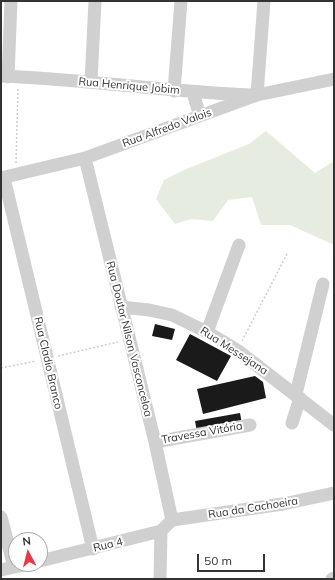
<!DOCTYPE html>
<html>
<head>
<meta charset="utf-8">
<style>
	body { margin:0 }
	#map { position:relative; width:335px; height:580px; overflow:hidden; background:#fff; font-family:Mulish,sans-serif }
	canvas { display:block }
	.frame { position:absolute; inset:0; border:2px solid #333; pointer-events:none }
	.north { position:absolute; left:8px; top:532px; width:40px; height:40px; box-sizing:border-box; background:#fff; border:1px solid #adadad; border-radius:50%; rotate:353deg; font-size:11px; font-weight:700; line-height:16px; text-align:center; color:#333 }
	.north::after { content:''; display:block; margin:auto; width:14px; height:18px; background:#e63946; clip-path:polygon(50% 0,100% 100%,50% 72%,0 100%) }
	.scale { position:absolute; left:197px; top:554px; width:68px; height:18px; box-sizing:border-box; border:2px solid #333; border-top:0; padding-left:5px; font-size:12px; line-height:14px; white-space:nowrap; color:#333; -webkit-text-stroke:3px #fff; paint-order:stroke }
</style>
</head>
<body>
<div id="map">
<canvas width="335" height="580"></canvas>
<div class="frame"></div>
<div class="north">N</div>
<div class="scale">50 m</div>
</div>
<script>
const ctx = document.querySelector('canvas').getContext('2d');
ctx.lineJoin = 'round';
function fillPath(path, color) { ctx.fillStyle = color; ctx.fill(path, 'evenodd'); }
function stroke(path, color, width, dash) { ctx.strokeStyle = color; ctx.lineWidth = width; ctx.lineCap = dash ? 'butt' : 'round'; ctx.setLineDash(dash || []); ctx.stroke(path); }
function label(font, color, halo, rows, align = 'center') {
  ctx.font = font + ' Mulish,sans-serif'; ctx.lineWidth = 4; ctx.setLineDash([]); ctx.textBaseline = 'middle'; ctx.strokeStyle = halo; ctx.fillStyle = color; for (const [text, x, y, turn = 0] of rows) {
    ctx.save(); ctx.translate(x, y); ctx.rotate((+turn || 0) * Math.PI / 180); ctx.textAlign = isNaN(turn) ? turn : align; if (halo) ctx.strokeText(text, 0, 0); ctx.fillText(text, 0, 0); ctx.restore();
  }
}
const green = new Path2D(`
	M266,131L315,173L334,161V245L290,225H261L252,197L228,200L213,221L191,219L175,224L156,199L164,180L184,170L249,144Z`);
const building = new Path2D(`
	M155,324L175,329L172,340L152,336Z
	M190,334L231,356L217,381L176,360Z
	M255,376L263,382L266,398L203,414L197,389Z
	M240,413L242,424L197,432L195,421Z`);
const path = new Path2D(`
	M16,163L18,87
	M242,341L288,252
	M58,356L118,342
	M1,368L36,361`);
const minor = new Path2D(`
	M1,76C85,79 168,92 251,95
	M8,77L11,1
	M91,82L95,1
	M174,91L181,1
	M193,93L200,116
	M257,95L264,1
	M85,158L155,442L172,520
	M1,178L85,158L257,95L334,79
	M4,178L93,549
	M121,307L149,310L172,315L207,332L237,350L334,425
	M207,332L239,245
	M296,394L323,284
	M292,423L300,398
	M155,442L250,425
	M1,517L14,567
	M172,520L283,504L334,493
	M40,561L161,531L172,520
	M1,570L28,564
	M160,579L161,531
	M332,579L334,578`);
const streetNames = [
	["Rua Henrique Jobim",129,86,5],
	["Rua Alfredo Valois",167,128,-20],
	["Rua Doutor Nilson Vasconceloa",129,339,76],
	["Rua Messejana",234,351,33],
	["Rua Cladio Branco",48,363,77],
	["Travessa Vitória",202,433,-10],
	["Rua da Cachoeira",253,508,-9],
	["Rua 4",108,545,-14]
];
fillPath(green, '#e6ecdf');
fillPath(building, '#1a1a1a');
stroke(path, '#cdcdcd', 1.5, [2, 2]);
stroke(minor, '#d0d0d0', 13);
label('11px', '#333', '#fff', streetNames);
</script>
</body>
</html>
